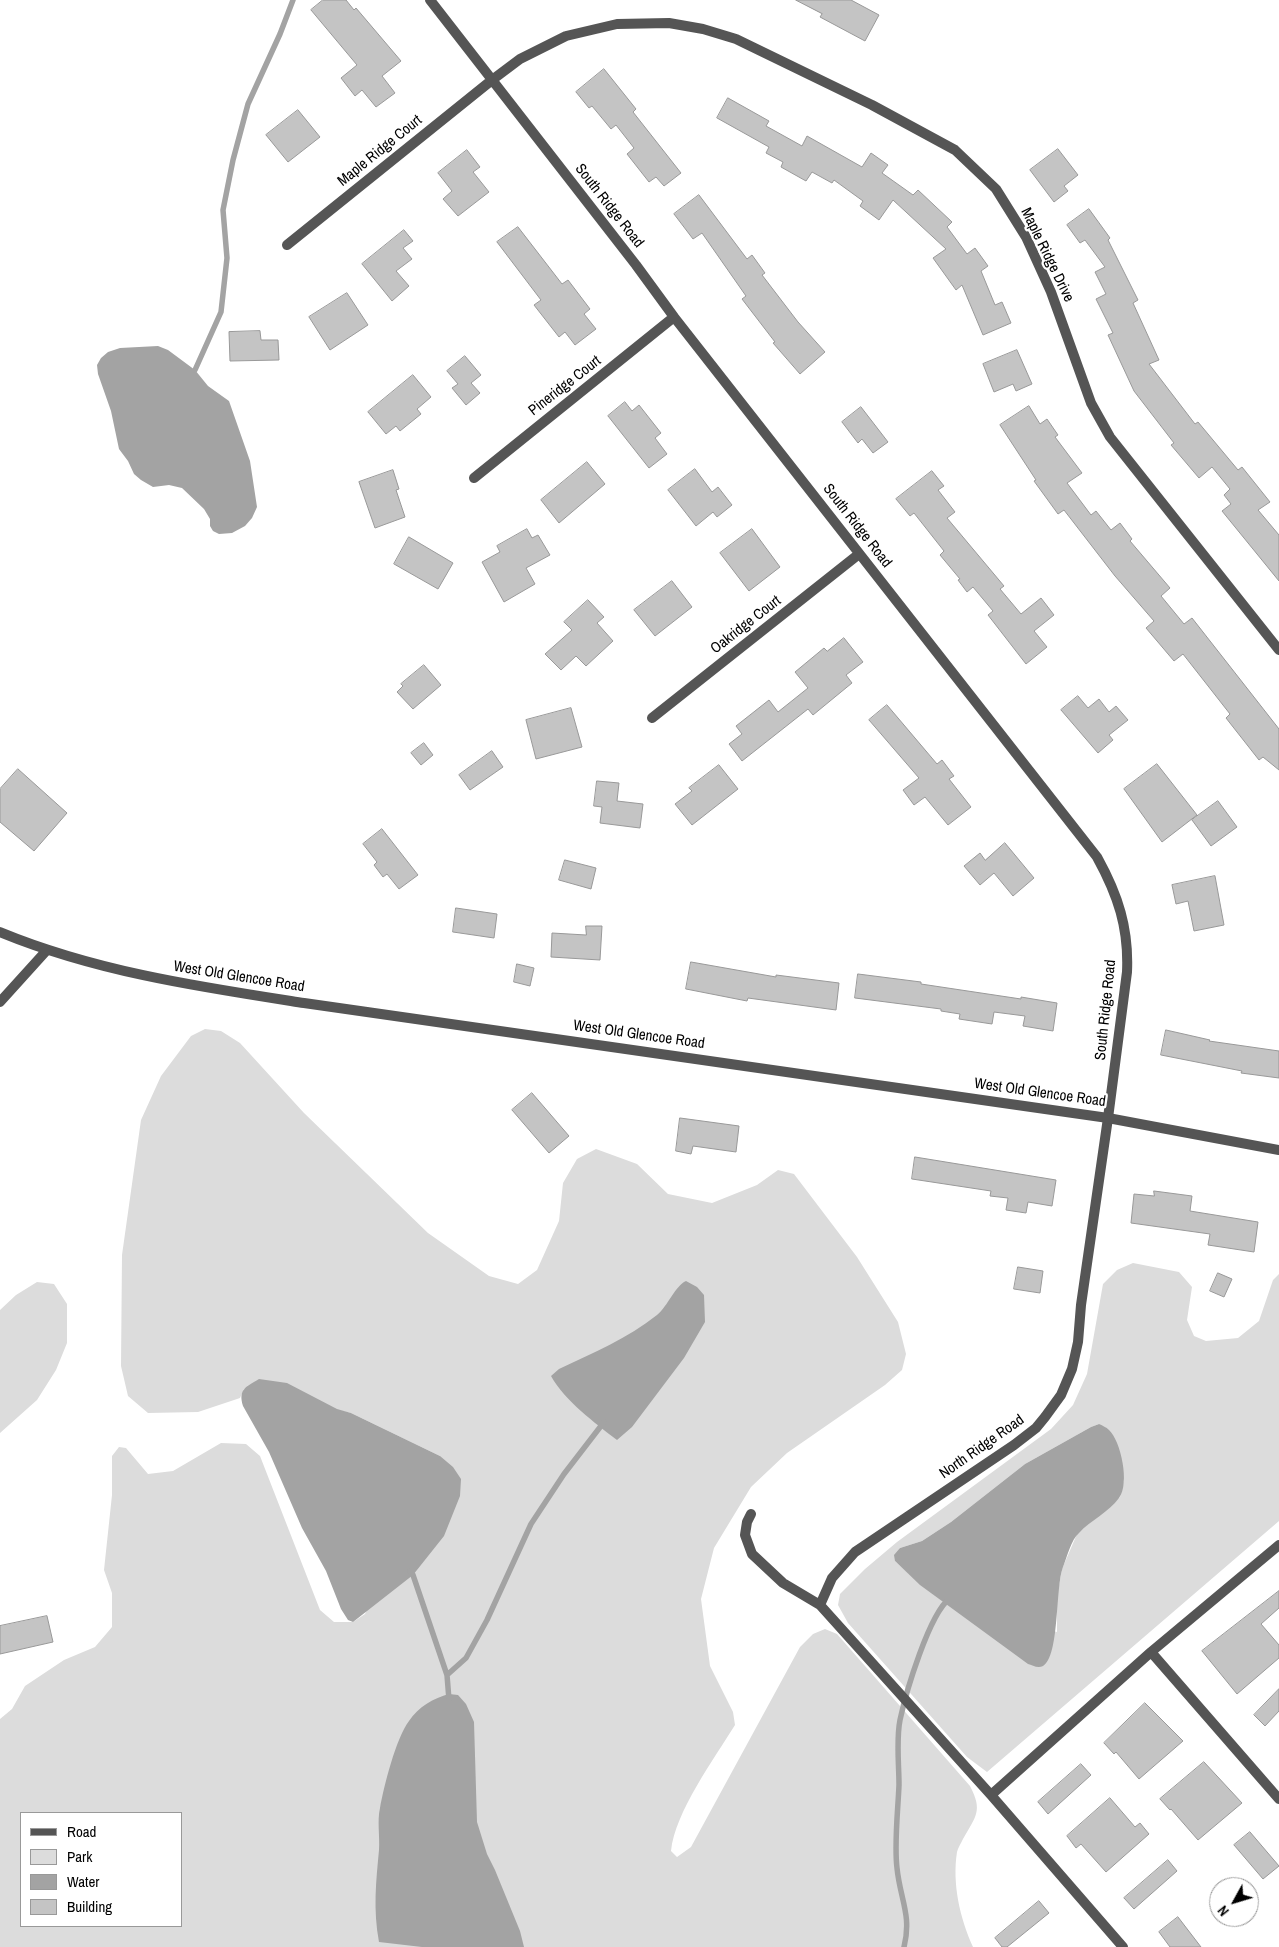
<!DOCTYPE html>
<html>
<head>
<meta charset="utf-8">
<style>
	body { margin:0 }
	#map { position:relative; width:1279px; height:1947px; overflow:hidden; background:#fff; font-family:"Archivo Narrow",sans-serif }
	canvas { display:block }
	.legend { position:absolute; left:20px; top:1812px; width:162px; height:115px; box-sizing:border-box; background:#fff; border:1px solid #999; margin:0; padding:6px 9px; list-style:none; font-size:15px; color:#000 }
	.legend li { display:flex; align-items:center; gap:10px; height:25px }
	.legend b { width:25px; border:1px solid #999 }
	.north { position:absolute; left:1209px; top:1877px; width:50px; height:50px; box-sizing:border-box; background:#fff; border:1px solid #999; border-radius:50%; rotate:231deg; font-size:14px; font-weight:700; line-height:20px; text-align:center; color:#000 }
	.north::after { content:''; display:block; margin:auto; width:18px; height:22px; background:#000; clip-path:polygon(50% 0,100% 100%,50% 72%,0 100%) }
</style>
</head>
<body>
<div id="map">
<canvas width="1279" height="1947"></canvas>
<ul class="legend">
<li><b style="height:6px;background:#555"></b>Road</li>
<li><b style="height:14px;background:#dcdcdc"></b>Park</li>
<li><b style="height:14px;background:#a3a3a3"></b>Water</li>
<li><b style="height:14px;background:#c4c4c4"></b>Building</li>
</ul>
<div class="north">N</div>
</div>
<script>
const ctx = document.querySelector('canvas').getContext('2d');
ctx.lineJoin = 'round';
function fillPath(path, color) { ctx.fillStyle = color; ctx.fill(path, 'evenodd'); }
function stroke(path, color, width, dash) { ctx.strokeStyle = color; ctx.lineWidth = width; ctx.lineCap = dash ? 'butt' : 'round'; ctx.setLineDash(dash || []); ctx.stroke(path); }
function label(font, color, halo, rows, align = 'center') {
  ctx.font = font + ' "Archivo Narrow",sans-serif'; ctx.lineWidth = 4.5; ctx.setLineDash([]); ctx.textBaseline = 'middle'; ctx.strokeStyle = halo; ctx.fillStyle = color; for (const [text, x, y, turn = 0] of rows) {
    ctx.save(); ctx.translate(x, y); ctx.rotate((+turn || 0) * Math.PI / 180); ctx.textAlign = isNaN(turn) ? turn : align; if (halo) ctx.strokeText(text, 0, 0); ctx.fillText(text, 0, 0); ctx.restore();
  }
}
const green = new Path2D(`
	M205,1029L221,1031L240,1043L304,1113L428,1233L489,1276L518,1284L537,1270L559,1221L563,1183L577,1159L596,1149L637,1164L668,1194L712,1203L757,1185L778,1170L794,1174L857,1257L898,1322L906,1354L902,1370L885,1385L787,1453L751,1487L714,1548L701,1599L710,1666L733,1712L735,1725C714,1759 675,1812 671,1851L677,1857L691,1847L800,1647L813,1634L825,1629L837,1634L970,1786C983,1811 976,1816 963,1839C961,1843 958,1848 957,1852C952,1884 960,1918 973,1947H0V1719L12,1709L25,1686L64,1660L95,1647L112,1627V1593L104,1570L112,1495V1456L119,1447L126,1448L148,1474L173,1471L221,1443L246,1444L260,1456L320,1610L334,1622H353L365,1614L440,1456L351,1413L244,1389L240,1398L198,1412L148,1413L128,1396L121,1366L122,1255L141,1120L161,1076L191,1036ZM21,1813H181V1926H21Z
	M1133,1263L1179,1272L1192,1287L1187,1320L1194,1336L1206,1341L1238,1338L1259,1321L1273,1280L1279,1274V1521L987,1772L967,1757L848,1623L838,1605L840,1594L865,1569L897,1542L1051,1429L1073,1405L1087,1374L1103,1284L1117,1270ZM1099,1424L1124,1481L1120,1497L1077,1534L1062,1569L1057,1596V1632L944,1602L920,1584L895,1561L900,1548L922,1541L951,1522L1025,1464L1091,1427Z
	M37,1282L54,1284L67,1304V1343L56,1370L37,1400L0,1433V1310L16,1295Z`);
const water = new Path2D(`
	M158,346L168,350L195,370L208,386L229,401L250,461L257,507L252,518L245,526L232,533L219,534L213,531L210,526V519L204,509L182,488L169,485L153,487L141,480L134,474L128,461L119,449L111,411L98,374L97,365L101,358L108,352L120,348Z
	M686,1281L697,1287L704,1295L705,1322L684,1358L632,1427L617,1440C595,1423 565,1401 551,1376L559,1369C593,1353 628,1338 657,1315C668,1306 675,1286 686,1281Z
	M259,1379L287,1383L337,1409L351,1413L440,1456L453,1467L461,1479L460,1496L444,1536L413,1575L353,1622L348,1620L341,1609L326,1571L302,1528L269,1452L243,1406C238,1389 246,1387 259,1379Z
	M1099,1424C1103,1426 1106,1427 1109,1430C1121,1441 1130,1484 1119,1498C1109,1512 1091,1520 1079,1533C1071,1540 1067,1557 1063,1567C1055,1588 1060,1656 1043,1666C1038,1669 1032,1665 1028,1664L920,1585L895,1561L894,1555L900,1548L922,1541L951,1522L1025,1464L1091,1427Z
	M449,1694L458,1695L466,1704L474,1722L477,1822L487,1854L495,1870L520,1931L524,1947H422L379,1942C373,1909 376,1882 379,1850C380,1836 377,1821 380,1808C384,1786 396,1738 409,1721C418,1707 434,1698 449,1694Z`);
const stream = new Path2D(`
	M195,370L221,312L227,258L223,210L233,160L248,104L280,34L293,0
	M410,1571L413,1575L447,1675L449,1700
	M447,1675L466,1658L471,1649L487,1620L531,1524L564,1474L604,1422
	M904,1947C912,1915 900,1899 897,1868C894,1844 898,1810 899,1785C899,1764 896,1740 900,1720C906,1692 929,1614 950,1598`);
const building = new Path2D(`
	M323,0H346L354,10L356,8L401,61L382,76L395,93L376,107L362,90L355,96L341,78L357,65L311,10Z
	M796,0H851L879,15L865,41L820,17L822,14Z
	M604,69L636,109L633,112L681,173L664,186L656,177L649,182L627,154L634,148L616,125L611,129L592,106L589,108L576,92Z
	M728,98L769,121L766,126L802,146L807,136L862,167L871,153L888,165L882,173L913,195L918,190L952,222L947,227L967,254L975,248L988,266L981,271L995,305L1002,302L1011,323L983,335L962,285L956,290L933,258L946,249L893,200L879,220L860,206L863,201L834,180L832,183L812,172L806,181L781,167L783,162L766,153L769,147L717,118Z
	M298,110L320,137L288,162L266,135Z
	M1058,149L1078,175L1064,186L1068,191L1054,202L1030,170Z
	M467,150L480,167L473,172L489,192L458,216L443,199L452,191L438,173Z
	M699,195L747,259L752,255L765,273L762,275L798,322L825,352L800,374L773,343L775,342L742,299L746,296L702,233L693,239L674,214Z
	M1089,209L1110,238L1108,240L1138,300L1133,303L1159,360L1149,364L1195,424L1198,422L1238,470L1242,467L1270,502L1258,510L1279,535V581L1222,511L1231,504L1224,495L1230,489L1212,467L1199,478L1171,445L1174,443L1134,391L1108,335L1113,333L1096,299L1106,294L1095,272L1105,267L1085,240L1080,243L1067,225Z
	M518,227L562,284L568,280L590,309L584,314L596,329L575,345L565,332L559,337L534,305L541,300L497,242Z
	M404,230L413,241L403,248L412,259L396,271L409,286L392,301L362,264Z
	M347,293L368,325L330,350L309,317Z
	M260,331L261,340H278L279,360L230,361L229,332Z
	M1017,350L1032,384L1016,391L1013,384L994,392L983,364Z
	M465,356L481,375L471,383L480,393L466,405L452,388L458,384L447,371Z
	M413,375L431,397L417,409L421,414L400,431L396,426L386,434L368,412Z
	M625,402L632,411L639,405L661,433L655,438L667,454L649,468L608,416Z
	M1029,406L1040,424L1047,419L1058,435L1055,437L1082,473L1067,483L1091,515L1096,511L1111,530L1120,523L1132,539L1130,541L1170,588L1161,596L1184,624L1192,618L1279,729V770L1263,757L1259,760L1226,718L1230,714L1183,654L1174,661L1146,628L1154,621L1115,576L1064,510L1058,514L1034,481L1036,480L1000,425Z
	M861,407L888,442L873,453L862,439L858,443L842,422Z
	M587,462L605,484L559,523L541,500Z
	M695,469L712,492L718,487L732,505L717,517L713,512L696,526L668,490Z
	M393,470L399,489L396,490L405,517L375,528L359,482Z
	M932,471L944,486L938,490L955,512L947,518L1004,586L1000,589L1021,614L1041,598L1054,615L1034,631L1047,647L1026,664L988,615L993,611L973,587L967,592L958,580L960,579L940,555L944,551L914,513L910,516L896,499Z
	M527,529L532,538L538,535L550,555L526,568L535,584L504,602L482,562L500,552L497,546Z
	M752,529L780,567L749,591L720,553Z
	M409,537L453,563L438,589L394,564Z
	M672,581L692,607L655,636L634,610Z
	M588,600L604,617L597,623L613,641L586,666L576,656L561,670L545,654L572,630L564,622Z
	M844,638L863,662L846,675L852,683L813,715L808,709L742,761L729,744L742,734L736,726L769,700L778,712L808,688L795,672L824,648L827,651Z
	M424,665L441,685L413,709L397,692L403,686L401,684Z
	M1078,696L1088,708L1099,699L1109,712L1116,706L1128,720L1109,735L1113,740L1098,753L1061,710Z
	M887,705L937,764L942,760L954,776L949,779L971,807L948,825L925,797L914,805L903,790L919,778L869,720Z
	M571,708L582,747L536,759L526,720Z
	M424,743L433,755L421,765L411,753Z
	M492,751L503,767L470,790L459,775Z
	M1157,764L1197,815L1162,842L1124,789Z
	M719,765L738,789L692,825L675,804L692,791L689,788Z
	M18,769L67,813L34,851L0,822V789Z
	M597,781L619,783L617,801L643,804L640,828L600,823L602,807L594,806Z
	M1218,801L1237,827L1211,846L1192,820Z
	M382,829L418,875L399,889L387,874L383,877L374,865L377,862L363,844Z
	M1005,843L1034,878L1013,896L994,873L980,885L964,866L980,853L985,860Z
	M565,860L596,868L591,889L559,880Z
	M1215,876L1224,925L1194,931L1188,901L1176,904L1172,885Z
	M456,908L497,914L494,938L453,932Z
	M586,926H602L600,960L551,957L552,933L586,935Z
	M691,962L776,977V975L839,983L836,1010L748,998L747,1001L686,989Z
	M517,964L534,968L530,986L514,982Z
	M858,974L921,982V984L1021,999V997L1057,1003L1053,1031L1023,1026L1025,1016L994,1012L992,1024L959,1019L960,1014L941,1011V1009L855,998Z
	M1166,1030L1210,1040L1209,1041L1279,1051V1078L1241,1073L1242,1071L1161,1055Z
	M532,1093L569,1136L549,1153L512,1110Z
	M680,1118L739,1126L736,1152L693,1146L691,1154L676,1151Z
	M915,1157L1056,1180L1052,1206L1028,1202L1026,1213L1006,1210L1008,1198L990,1196L991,1191L912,1179Z
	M1154,1191L1192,1196L1190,1211L1258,1222L1254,1252L1208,1245L1210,1234L1131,1223L1134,1194L1154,1196Z
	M1018,1267L1043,1271L1040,1293L1014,1289Z
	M1218,1273L1232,1279L1224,1297L1210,1291Z
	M1279,1591V1608L1261,1624L1279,1645V1658L1237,1694L1202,1651Z
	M47,1616L53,1642L0,1654V1626Z
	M1279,1689V1711L1265,1726L1254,1715Z
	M1145,1703L1183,1741L1139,1779L1116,1752L1114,1754L1104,1743Z
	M1204,1762L1242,1803L1198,1840L1171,1809L1170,1810L1160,1799Z
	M1081,1764L1091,1775L1048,1814L1038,1802Z
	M1110,1798L1135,1827L1140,1823L1149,1834L1106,1872L1081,1844L1076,1848L1067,1836Z
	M1250,1832L1279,1866L1263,1879L1234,1845Z
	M1168,1860L1177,1871L1134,1909L1124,1898Z
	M1039,1901L1049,1913L1007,1947H1002L995,1938Z
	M1178,1917L1201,1947H1170L1159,1932Z`);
const minor = new Path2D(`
	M430,0L636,265L674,317L1097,857C1118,895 1129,928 1127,972L1108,1118L1081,1305L1078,1342L1072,1369L1061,1395L1045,1417L1036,1428L1014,1445L855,1552L832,1578L820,1605
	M287,245L492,80L520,59L566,36L617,24L669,23L703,29L736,39L872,105L955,150L996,189L1026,237L1051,292L1091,403L1110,437L1279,650
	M474,478L674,317
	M652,718L859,554
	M0,1002L47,950
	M751,1514L747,1522L745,1535L752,1554L783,1583L820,1605L991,1795L1123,1947
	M1151,1652L1279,1799
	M991,1795L1151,1652L1279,1545`);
const tertiary = new Path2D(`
	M0,932C97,972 201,987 304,1003L1108,1118L1279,1150`);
const streetNames = [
	["Maple Ridge Court",380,151,-39],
	["South Ridge Road",609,206,52],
	["Maple Ridge Drive",1047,255,64],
	["Pineridge Court",565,386,-38],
	["South Ridge Road",857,526,52],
	["Oakridge Court",746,625,-38],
	["West Old Glencoe Road",239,977,9],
	["South Ridge Road",1106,1010,-84],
	["West Old Glencoe Road",639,1035,8],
	["West Old Glencoe Road",1040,1093,8],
	["North Ridge Road",982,1447,-35]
];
fillPath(green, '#dcdcdc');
fillPath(water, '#a3a3a3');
stroke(stream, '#a3a3a3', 5.5);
fillPath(building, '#c4c4c4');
stroke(building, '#999', 1);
stroke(minor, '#555', 10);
stroke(tertiary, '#555', 10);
label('15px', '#000', '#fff', streetNames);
</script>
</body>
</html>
